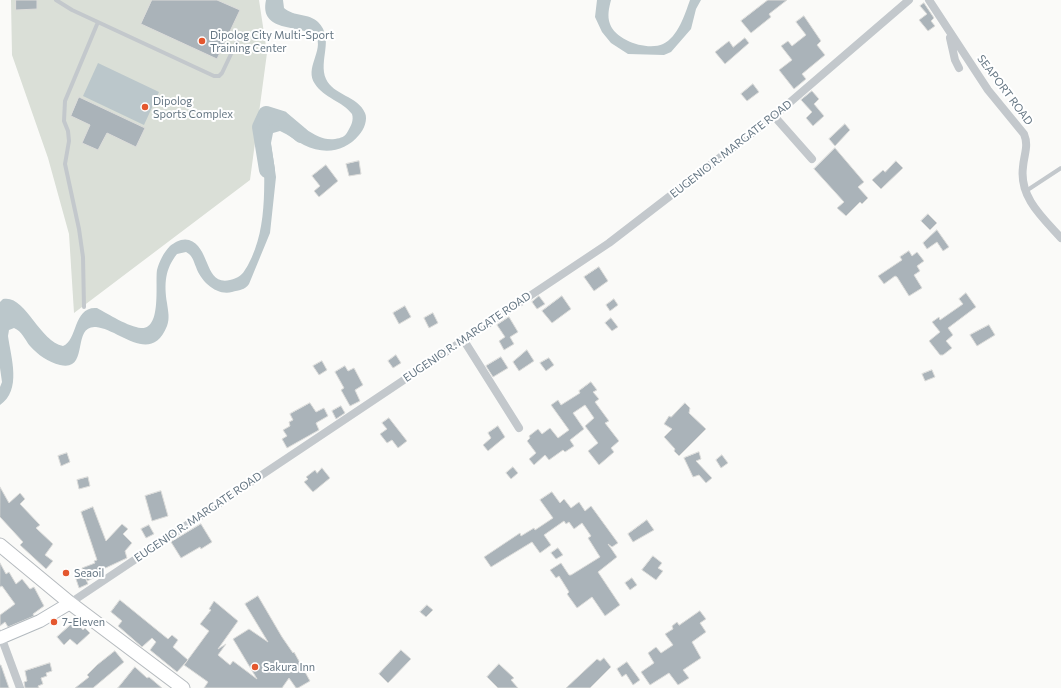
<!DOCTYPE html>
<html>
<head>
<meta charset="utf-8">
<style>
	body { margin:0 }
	canvas { display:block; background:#fafaf8 }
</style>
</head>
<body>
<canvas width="1061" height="688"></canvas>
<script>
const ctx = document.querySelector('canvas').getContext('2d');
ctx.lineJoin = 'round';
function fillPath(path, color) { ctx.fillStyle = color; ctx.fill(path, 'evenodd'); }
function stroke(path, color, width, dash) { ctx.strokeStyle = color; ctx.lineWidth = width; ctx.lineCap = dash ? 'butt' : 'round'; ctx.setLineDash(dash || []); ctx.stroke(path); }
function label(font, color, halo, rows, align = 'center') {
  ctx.font = font + ' Commissioner,sans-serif'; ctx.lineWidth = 4; ctx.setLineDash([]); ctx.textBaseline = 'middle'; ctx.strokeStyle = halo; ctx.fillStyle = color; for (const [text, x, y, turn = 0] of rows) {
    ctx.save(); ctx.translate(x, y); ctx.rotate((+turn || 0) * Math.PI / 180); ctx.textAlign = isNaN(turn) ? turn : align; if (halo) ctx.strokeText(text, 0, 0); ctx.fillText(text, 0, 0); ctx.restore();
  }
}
const green = new Path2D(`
	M11,0H259L267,53L250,180L74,313L69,234L48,158L12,55Z`);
const water = new Path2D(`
	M266,0H283L284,8C294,17 309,13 318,22C335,39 318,60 326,79C333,95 358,96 365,113C368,119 364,130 359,135C345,152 324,155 304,145C296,141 289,135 280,131L273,133L271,143L276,177L270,233L249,284C245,290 239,290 232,292C217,296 201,282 196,267C193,260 193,256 186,252L177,254C165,269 164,284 167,303C168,311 170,318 167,326C151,366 119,329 96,327C71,325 90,372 60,365C48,362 38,355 30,346C25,340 22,331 14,328L9,330L8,336C11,358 22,390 0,405V387L2,382L0,368V302L3,299C25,294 39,341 63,346C78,340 73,306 97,308C108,314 129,327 141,328C162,330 155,283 157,270C159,262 164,252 170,246C175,242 182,238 189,240C212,247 203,292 236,278C242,276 245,270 248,265C270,225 263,175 264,131L269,123C294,109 311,143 335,139C341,138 345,137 348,131C351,126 354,120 352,114C342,101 324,98 315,84C304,68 324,51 316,36C299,24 259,33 266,0Z
	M597,0H611C609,8 607,16 610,24C616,41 648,51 663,44C678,37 685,14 690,0H701L696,9L691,29L671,52L664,55L628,54L611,43L602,32L595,17Z
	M98,63L159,92L144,125L83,96Z`);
const river = new Path2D(`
	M267,170L260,127L266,114L282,119L301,135`);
const building = new Path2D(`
	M16,0H37V9L16,10Z
	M152,0H217L240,10L217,59L141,24Z
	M768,0H787L769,14L771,17L751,33L741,21Z
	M924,3L934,18L931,21L935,26L928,31L919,20L927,14L920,6Z
	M804,16L821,41L817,45L825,55L802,74L806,79L794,89L779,70L792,60L781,46L788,41L792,46L806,35L796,22Z
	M745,38L749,43L725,64L715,52L729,41L733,47Z
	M753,84L759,92L747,101L741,94Z
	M812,91L819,99L814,104L824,116L813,126L806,118L812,112L801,100Z
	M79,97L145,128L136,147L107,133L98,150L82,143L90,125L71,116Z
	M845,124L850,130L835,146L829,139Z
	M835,148L864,182L858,187L868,198L862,204L860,202L846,216L837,208L844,202L814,169Z
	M359,161L361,174L349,176L346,164Z
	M896,161L903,168L881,189L872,180L883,170L885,172Z
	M326,165L338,181L319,197L314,191L320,186L312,176Z
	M928,214L937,223L930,230L921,221Z
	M937,230L949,247L943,251L937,242L927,249L923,243Z
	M909,251L912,256L917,252L924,261L917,266L920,271L914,275L922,288L909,296L897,277L895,276L884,284L878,276L902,260L900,257Z
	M599,267L608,281L594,291L584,277Z
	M966,293L976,307L948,328L953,335L946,341L952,348L943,355H940L929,341L940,332L932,322L939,317L940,320L963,304L959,299Z
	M539,296L545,304L537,309L532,302Z
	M562,296L571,309L552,323L542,311Z
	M614,299L618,305L610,311L606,305Z
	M405,306L411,317L399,324L393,313Z
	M433,313L438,323L429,328L424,318Z
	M509,317L518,332L510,337L514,344L504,350L499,341L505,337L497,325Z
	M611,318L618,327L612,331L605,323Z
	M989,325L995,335L977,346L970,335Z
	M527,350L534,361L519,371L513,362Z
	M396,355L401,363L393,368L388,361Z
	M501,357L508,368L493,377L486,366Z
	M549,358L554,365L546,371L540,363Z
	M322,361L327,370L319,375L313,366Z
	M345,366L348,371L354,368L363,385L355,390L360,401L350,406L341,390L344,388L335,372Z
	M932,370L935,377L925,381L922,374Z
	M591,382L597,390L593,392L599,399L595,402L609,421L605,423L619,441L611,448L614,452L599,465L588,451L598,443L585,426L594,418L585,405L573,413L584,429L570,440L574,446L565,452L563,450L549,460L545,455L534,465L529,459L536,453L527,441L530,438L529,436L538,429L542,434L550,428L558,438L569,430L551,405L558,400L561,405L580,393L579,391Z
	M310,403L316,412L324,408L328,416L316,423L319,430L287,448L282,439L287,436L283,430L290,426L289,422L293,420L290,414Z
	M685,403L690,408L689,413L706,429L679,456L674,451L675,449L664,437L672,429L664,424L669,416L671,417Z
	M341,406L345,413L336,419L332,411Z
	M389,418L407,441L398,448L392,440L387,443L380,434L387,429L382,423Z
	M498,426L505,437L488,451L483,445L491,438L488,433Z
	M699,452L701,459L696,461L712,478L706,483L699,475L693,477L684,458Z
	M67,453L70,462L61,466L58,456Z
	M722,455L728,463L721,468L716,460Z
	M513,467L518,473L511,479L506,473Z
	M322,468L330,478L313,492L304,482L308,479L306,477L315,470L317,473Z
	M88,477L90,486L79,489L77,480Z
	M0,487L9,503L20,493L25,499L20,504L40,525L36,528L53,544L45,555L53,561L46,569L20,545L23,542L0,517Z
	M161,491L168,516L152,521L145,496Z
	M552,492L560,503L564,499L571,508L579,502L585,511L591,506L618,543L612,547L608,544L617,557L598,572L620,605L605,616L592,597L577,608L567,594L569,592L559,576L556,578L550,570L561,563L569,575H571L600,557L588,538L591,536L582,523L574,529L569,522L566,524L564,521L544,535L551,545L540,553L532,542L491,567L484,557L520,533L521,536L534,528L535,530L553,518L540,500Z
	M93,507L106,541L122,524L128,529L123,534L132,543L125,551L127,558L97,572L98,576L87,581L82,568L95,563L94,561L97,560L81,512Z
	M647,520L654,530L633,542L628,534Z
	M201,524L212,542L201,549L200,547L181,558L171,542Z
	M149,525L154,534L146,538L141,529Z
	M558,548L563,555L556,559L551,553Z
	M653,556L662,563L658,568L663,571L656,580L642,570Z
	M0,563L6,574L9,572L16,584L22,579L30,589L34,587L44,606L33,614L34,616L8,627L5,622L0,626V615L15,604L2,586L0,587Z
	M84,575L88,584L79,588L76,579Z
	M632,578L637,585L630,590L625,583Z
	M258,596L282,637L293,653L294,652L310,681L298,688H296L289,678L282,688H204L208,682L184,665L209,631L200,624L211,610L209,609L214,601L238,621L218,649L226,644L218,655L230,665L233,661L257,679L233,639L249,629L268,642L245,604Z
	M120,600L168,639L172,635L178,640L173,647L188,660L177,672L150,650L156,642L152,638L142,647L118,626L122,621L111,612Z
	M427,605L433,610L426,617L420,612Z
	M700,611L706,619L700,623L706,632L692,642L701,658L683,670L689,678L678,685L669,673L650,685L641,672L654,663L648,653L656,647L661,653L673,645L665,634L673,629L672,626L677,622L679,625Z
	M75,621L83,630L85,628L90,633L77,645L70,639L64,645L57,637Z
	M401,650L411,659L388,683L379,674Z
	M115,651L124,662L93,688H75L89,677L87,675L97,665Z
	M604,658L611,667L590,688H566L597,659L600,661Z
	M627,662L640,680L633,685L626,674L622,677L617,669Z
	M50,663L52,671L46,673L47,676L41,678L43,684L38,686L39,688H25L24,682L27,681L25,671Z
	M499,664L514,678L511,680L518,688H498L487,677Z
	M0,665H1L9,688H0Z
	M135,667L147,678L149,677L162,688H118Z`);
const lane = new Path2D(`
	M56,0L72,10L214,76H219L222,73L241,33
	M1026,191L1061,168
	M84,307L83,257L79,229L65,164L69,141L68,131L64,121L65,101L98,22`);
const street = new Path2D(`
	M929,0L988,90L1024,134C1029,146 1024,154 1023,167C1019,197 1042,217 1061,238
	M950,38L955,60L959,68
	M774,116L812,159
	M463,339L519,428
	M70,603L609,243L774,116L909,0
	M0,634L20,688`);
const secondary = new Path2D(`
	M0,638L40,621L70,603`);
const primary = new Path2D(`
	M0,545L70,603L183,688`);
const markers = [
	[202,41,4,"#e4572e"],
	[145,107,4,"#e4572e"],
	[66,573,4,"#e4572e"],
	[54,622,4,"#e4572e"],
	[255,667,4,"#e4572e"]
];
const poiNames = [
	["Dipolog City Multi-Sport",210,35],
	["Training Center",210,48],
	["Dipolog",153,101],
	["Sports Complex",153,114],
	["Seaoil",74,573],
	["7-Eleven",62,622],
	["Sakura Inn",263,667]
];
const streetNames = [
	["SEAPORT ROAD",1005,90,53],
	["EUGENIO R. MARGATE ROAD",731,149,-38],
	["EUGENIO R. MARGATE ROAD",467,337,-34],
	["EUGENIO R. MARGATE ROAD",198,517,-34]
];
fillPath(green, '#dadfd7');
fillPath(water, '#bbc7cb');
stroke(river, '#bbc7cb', 16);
fillPath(building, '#aab3b9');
stroke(building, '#dcdcda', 1);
stroke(secondary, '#b3babf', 14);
stroke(primary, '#b5babe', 15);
stroke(lane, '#c3c8cc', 4);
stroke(street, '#c3c8cc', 8);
stroke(secondary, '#fff', 12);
stroke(primary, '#fff', 13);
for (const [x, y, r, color] of markers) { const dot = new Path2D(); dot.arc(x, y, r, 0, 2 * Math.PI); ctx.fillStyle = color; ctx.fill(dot); stroke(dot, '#fff', 1.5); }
label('11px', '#657683', '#fff', poiNames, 'left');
label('11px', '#657683', '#fff', streetNames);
</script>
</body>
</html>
